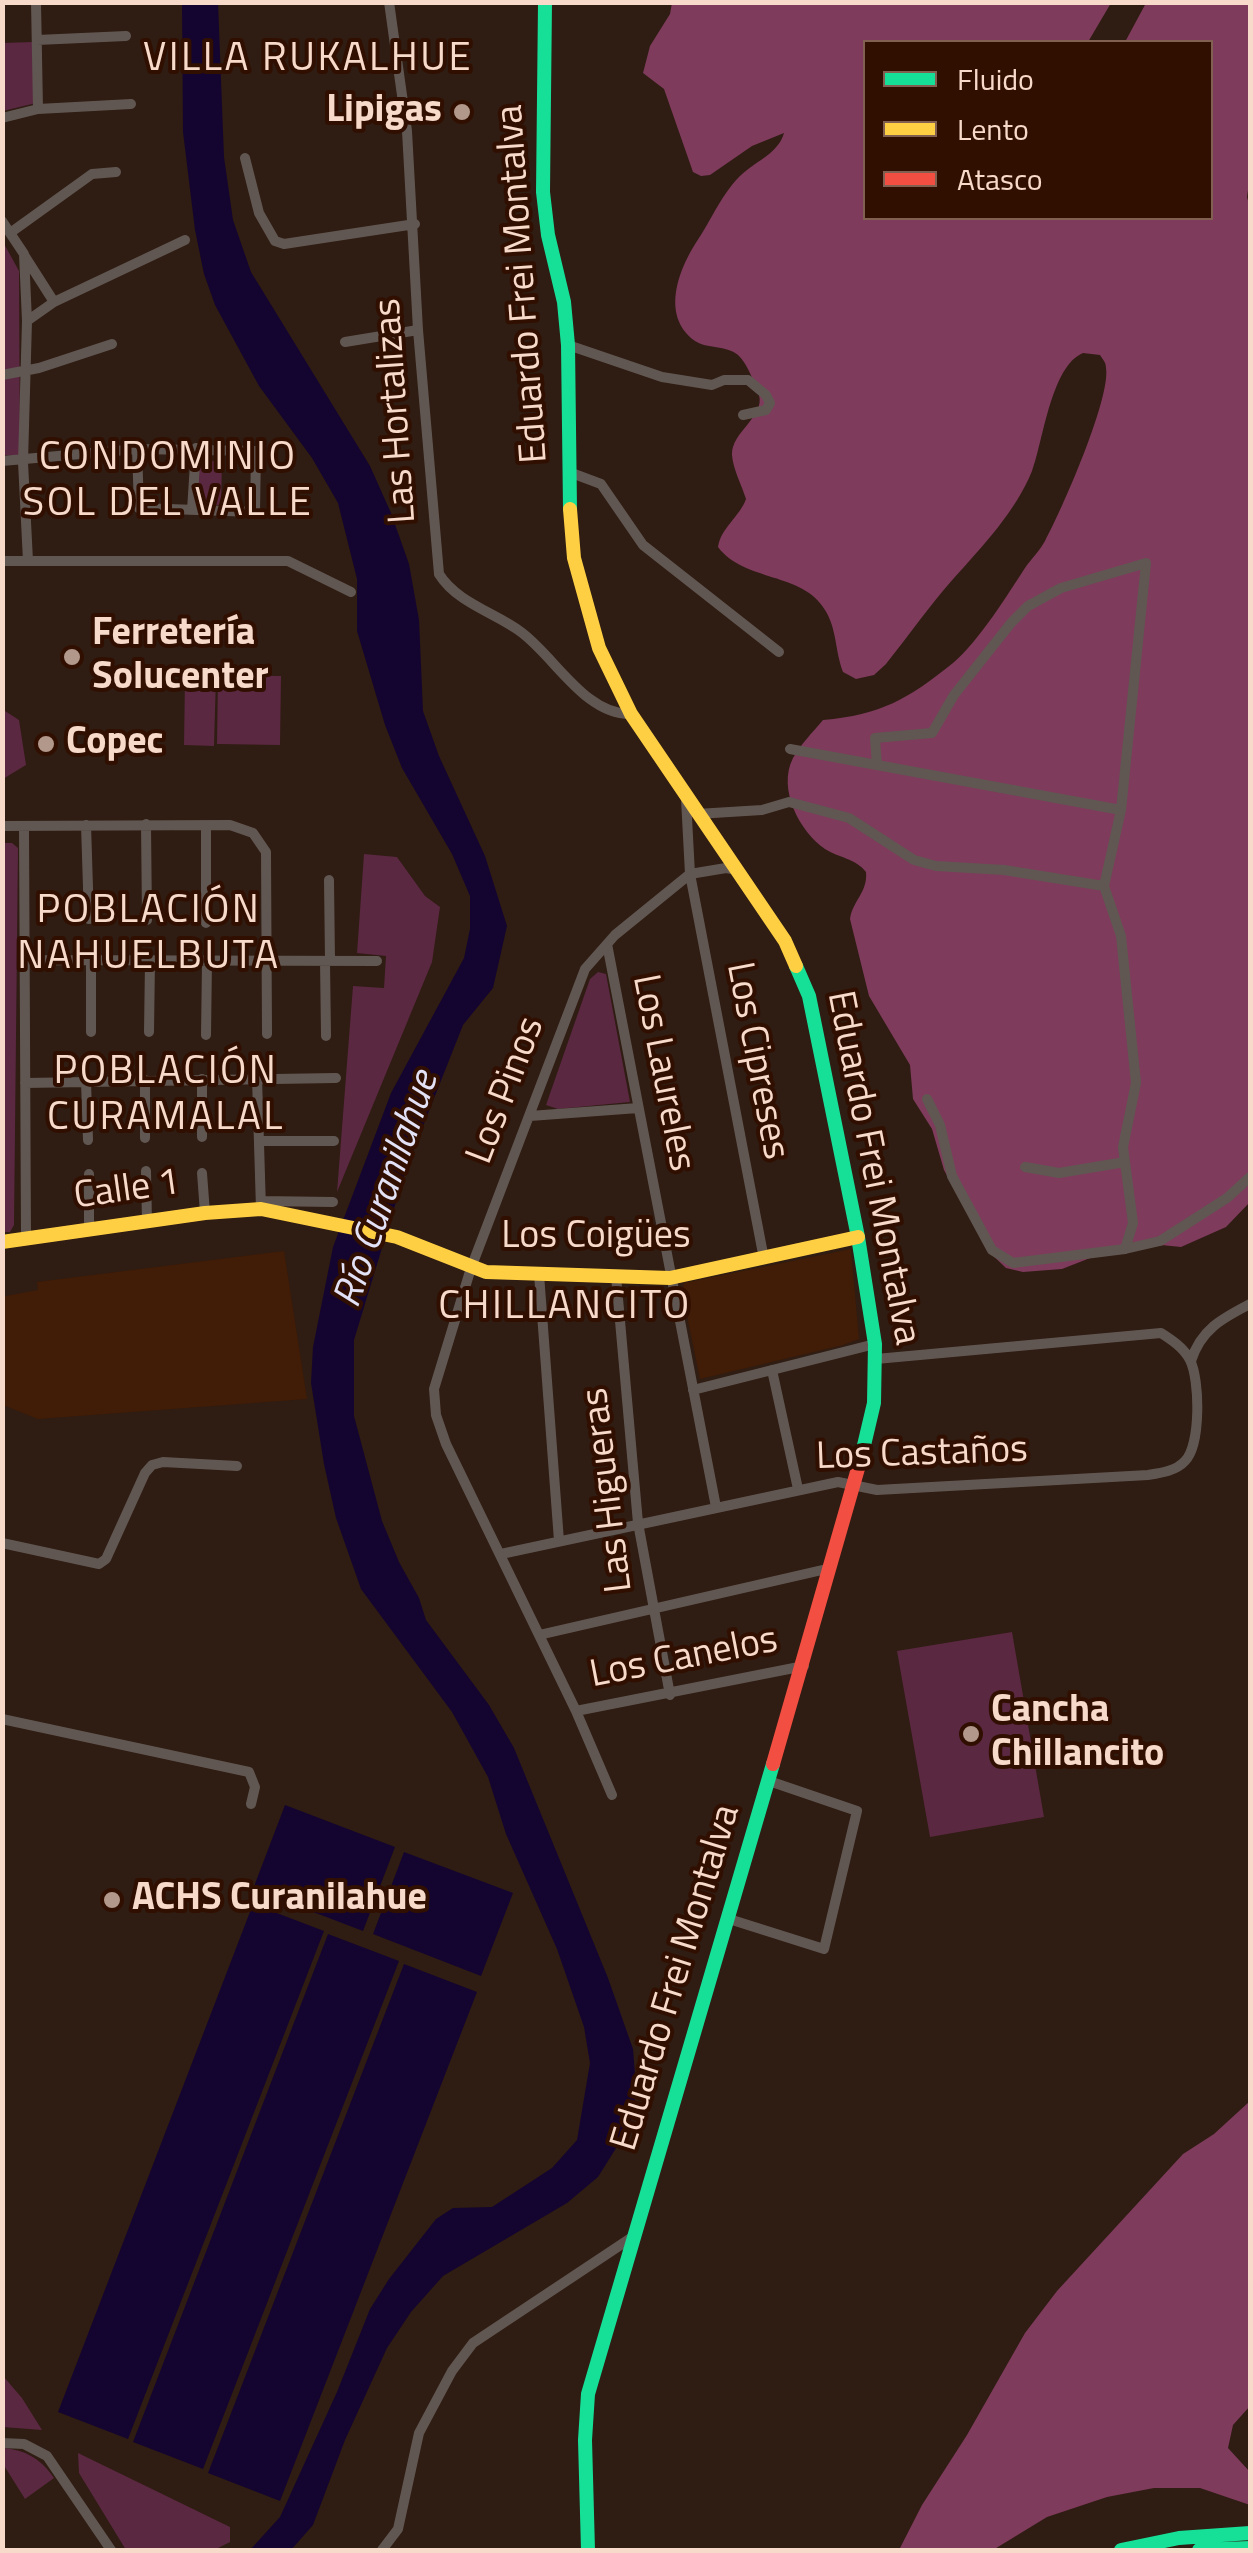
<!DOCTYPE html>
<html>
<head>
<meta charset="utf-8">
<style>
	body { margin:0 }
	#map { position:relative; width:1253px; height:2553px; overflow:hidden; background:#2f1c12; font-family:"Titillium Web",sans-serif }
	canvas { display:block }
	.frame { position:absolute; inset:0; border:5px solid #f8dacb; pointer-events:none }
	.legend { position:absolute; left:863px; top:40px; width:350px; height:180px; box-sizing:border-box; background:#310f00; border:2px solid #816051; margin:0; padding:12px 18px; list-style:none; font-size:30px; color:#f8dacb }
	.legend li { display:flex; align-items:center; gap:20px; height:50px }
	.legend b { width:50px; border:2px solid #816051 }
</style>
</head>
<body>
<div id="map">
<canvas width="1253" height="2553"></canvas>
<div class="frame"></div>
<ul class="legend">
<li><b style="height:12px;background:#16e098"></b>Fluido</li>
<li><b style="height:12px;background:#ffcf43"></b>Lento</li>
<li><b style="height:12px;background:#f24e42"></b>Atasco</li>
</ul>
</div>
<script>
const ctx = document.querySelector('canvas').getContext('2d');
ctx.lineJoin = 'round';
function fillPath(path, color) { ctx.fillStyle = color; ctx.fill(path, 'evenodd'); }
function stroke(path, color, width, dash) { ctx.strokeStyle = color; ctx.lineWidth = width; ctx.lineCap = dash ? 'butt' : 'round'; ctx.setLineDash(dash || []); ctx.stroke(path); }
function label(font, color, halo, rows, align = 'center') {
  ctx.font = font + ' "Titillium Web",sans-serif'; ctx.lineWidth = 8; ctx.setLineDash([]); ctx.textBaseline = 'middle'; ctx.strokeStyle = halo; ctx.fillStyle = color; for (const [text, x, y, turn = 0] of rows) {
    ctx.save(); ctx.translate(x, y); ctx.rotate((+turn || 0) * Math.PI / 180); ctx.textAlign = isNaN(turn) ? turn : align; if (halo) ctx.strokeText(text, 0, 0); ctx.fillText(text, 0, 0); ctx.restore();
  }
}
const built = new Path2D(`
	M851,1249L859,1339L843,1345L700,1379L682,1291L684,1283Z
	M284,1251L307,1399L38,1419L3,1405L2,1298L6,1296L38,1290L37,1282Z`);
const green = new Path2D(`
	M33,42L36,103L3,111L2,43Z
	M2,240L19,271L20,456L3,455Z
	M197,461H222L221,505H196Z
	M218,675L281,676L280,745L217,744Z
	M185,676L216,677L214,746L184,745Z
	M2,709L19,720L26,765L3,779Z
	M3,843H12L18,848L14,1225L10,1232H2Z
	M364,854L397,857L425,896L440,907L432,962L337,1192L353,986L384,988L386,956L357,953Z
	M598,972L606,974L630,1102L558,1109L546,1105L590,979Z
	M1012,1632L1044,1817L930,1837L897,1651Z
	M4,2377L22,2398L42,2430L3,2427Z
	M3,2448C26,2450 41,2459 54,2478L25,2499L3,2464Z
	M78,2453L230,2527V2542L214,2550H126L79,2473Z`);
const forest = new Path2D(`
	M672,3H1111L1088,42H866V218H1210V42H1125L1146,3H1250V176L1247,197L1250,208V1202L1226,1227L1181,1247L1131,1242L1062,1269L1023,1272L1006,1268L988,1251L944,1170L932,1129L913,1099L910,1065L869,996L850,919C853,900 868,892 866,872C855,858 839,858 825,849C800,832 777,789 793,758C800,745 813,732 823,720C881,715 908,699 953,663C980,640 1007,595 1027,565C1033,557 1040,550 1045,541C1061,512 1111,398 1106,368C1106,362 1103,360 1100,355L1083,353C1051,366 1043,442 1032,471C1016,511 982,547 954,578C930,605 909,635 886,664L874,675L856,679L843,672C835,651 837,629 825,610C803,572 744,582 718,547C720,529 740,516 746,499C742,486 733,469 732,455C731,432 765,417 759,395C755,384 747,363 738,355C726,345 707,349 695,341C659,315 680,266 699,238C714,215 725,187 747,170C761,159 779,151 784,133L752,146L710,175L701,176L693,172L664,89L643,73L650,46L670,14Z
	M1250,2101V2406L1233,2425L1228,2448L1250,2472V2505L1200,2488H1154L1107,2497L1047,2517L993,2550H899L922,2505L967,2435L1025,2333L1057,2291L1183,2154L1214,2134Z`);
const water = new Path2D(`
	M182,3H218L224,157L233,220L251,272L370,466L391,513L409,564L419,620L423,711L439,756L485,856L507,926L493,988L463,1025L406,1169L354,1340V1416L382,1521L399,1562L419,1598L426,1620L489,1705L514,1748L608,1978L633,2049L636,2087L634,2110L628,2129L598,2177L567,2203L443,2276L411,2312L387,2348L345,2440L313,2525L291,2550H250L280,2517L337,2392L370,2309L389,2279L436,2219L453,2208L492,2207L552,2168L577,2140L590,2063L584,2027L557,1949L506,1834L488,1777L452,1712L361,1589L336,1518L324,1464L311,1383L313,1347L333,1247L391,1093L464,958L470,929V896L452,854L402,768L385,725L357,631V579L338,503L312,458L259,386L215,305L204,274L195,230L183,132Z
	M285,1805L395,1847L363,1931L253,1889Z
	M404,1852L513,1893L481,1976L373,1934Z
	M253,1904L324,1931L128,2439L58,2412Z
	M328,1934L399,1961L203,2469L133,2442Z
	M404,1964L477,1992L280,2501L208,2473Z`);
const street = new Path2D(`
	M36,2L38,109
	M389,2L407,131L418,330L439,574C457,603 496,613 521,632C555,657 585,715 631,714
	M37,40L126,36
	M2,118L38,109L131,104
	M245,158L259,213L275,241L284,244L415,224
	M2,221L24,254L27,321L23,462L28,561
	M10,233L92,174L116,172
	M24,255L54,302
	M27,321L54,302L185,240
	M345,342L418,330
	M568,345L662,377L712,385L724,380H748L766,395L770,403L766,410L743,415
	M2,375L39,368L112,344
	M2,461L137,449L256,451L255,512L139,508L137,449
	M569,472L601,484L643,545L779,652
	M192,510L196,448
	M2,561H288L351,592
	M790,749L1121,810
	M877,765L875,738L932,733L954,695L1011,623L1028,606L1061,588L1146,563L1121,810L1104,886L1121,936L1136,1083L1123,1147L1133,1223L1125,1249
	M686,799L690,874L764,1259
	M697,814L762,810L789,802L849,818L914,860L936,866L1004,870L1104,886
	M146,824L147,920
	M86,825L89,919
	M2,826L230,825L253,833L266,852L267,1034
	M24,827L26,1239
	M690,874L726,868L738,870
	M329,880L330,961
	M206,923V827
	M607,944L716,1507
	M24,960L377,961
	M91,961V1032
	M325,961L326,1036
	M149,1032L150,961
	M206,1035L207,961
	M257,1078L261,1209
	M86,1082L88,1140
	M25,1083L336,1078
	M927,1099L940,1125L952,1176L992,1250L1013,1263L1125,1249L1160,1241L1227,1198L1250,1177
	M530,1116L638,1108
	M202,1137V1079
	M145,1138V1080
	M260,1141H334
	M1025,1167L1059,1173L1125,1162
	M146,1171L147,1223
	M202,1173L205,1213
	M261,1201L333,1202
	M89,1229V1174
	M539,1274L559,1541
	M616,1276L638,1523L670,1695
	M1191,1361C1201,1329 1223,1318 1250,1304
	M772,1370L798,1489
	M693,1390L875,1344
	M2,1543L99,1564L106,1559L145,1473L152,1465L163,1462L237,1466
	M501,1554L838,1482L877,1490L1148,1475C1161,1473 1176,1471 1185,1461C1201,1445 1200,1380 1190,1360C1184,1348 1172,1340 1161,1333L876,1359
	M539,1635L831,1568
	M576,1711L804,1666
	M2,1719L249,1772L255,1787L251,1804
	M612,1795L576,1711L446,1444L436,1415L434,1389L471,1268L585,969L615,935L690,874
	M729,1919L824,1949L857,1811L769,1781
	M2,2443L24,2444L47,2456L111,2550
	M382,2550L398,2529L419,2433L452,2371L473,2343L634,2236`);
const fast = new Path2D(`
	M545,2L543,192L548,235L564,302L568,345L570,509
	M796,966L809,996L858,1237L875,1344L874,1403L861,1458
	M588,2550L585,2440L588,2394L773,1764
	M1121,2550L1179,2538L1250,2533
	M1199,2550L1250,2548`);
const slow = new Path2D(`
	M570,509L574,558L599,648L631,714L785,941L796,966
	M2,1242L205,1213L261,1209L397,1237L486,1272L670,1278L858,1237`);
const jam = new Path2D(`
	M773,1764L861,1458`);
const markers = [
	[462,112,10,"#b2988a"],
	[72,657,10,"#b2988a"],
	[46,744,10,"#b2988a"],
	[971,1734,10,"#b2988a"],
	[112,1900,10,"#b2988a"]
];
const poiNames = [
	["Lipigas",442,112,"right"],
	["Ferretería",92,635],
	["Solucenter",92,679],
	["Copec",66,744],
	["Cancha",991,1712],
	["Chillancito",991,1756],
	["ACHS Curanilahue",132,1900]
];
const streetNames = [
	["Eduardo Frei Montalva",524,284,-94],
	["Las Hortalizas",397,411,-94],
	["Los Cipreses",756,1061,79],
	["Los Laureles",662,1073,79],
	["Los Pinos",507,1091,-69],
	["Eduardo Frei Montalva",872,1168,79],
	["Calle 1",127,1191,-8],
	["Los Coigües",596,1238],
	["Los Castaños",922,1455,-2],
	["Las Higueras",609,1490,-97],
	["Los Canelos",684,1659,-11],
	["Eduardo Frei Montalva",677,1978,-73]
];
const neighbourhoodNames = [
	["VILLA RUKALHUE",308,60],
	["CONDOMINIO",168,459],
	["SOL DEL VALLE",168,505],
	["POBLACIÓN",149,912],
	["NAHUELBUTA",149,958],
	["POBLACIÓN",166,1073],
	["CURAMALAL",166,1119],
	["CHILLANCITO",565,1308]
];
const waterNames = [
	["Río Curanilahue",388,1190,-71]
];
fillPath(built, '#411c06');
fillPath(green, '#5a2841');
fillPath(forest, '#7e3b5c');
fillPath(water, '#140530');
stroke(street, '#615752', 10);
stroke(fast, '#16e098', 14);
stroke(slow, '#ffcf43', 14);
stroke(jam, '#f24e42', 14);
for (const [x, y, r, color] of markers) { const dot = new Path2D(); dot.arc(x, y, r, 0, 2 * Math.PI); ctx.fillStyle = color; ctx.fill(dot); stroke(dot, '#310f00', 4); }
label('bold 38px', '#f8dacb', '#310f00', poiNames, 'left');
label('38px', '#f8dacb', '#310f00', streetNames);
ctx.letterSpacing = '2.5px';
label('40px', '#f8dacb', '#310f00', neighbourhoodNames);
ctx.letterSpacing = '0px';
label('italic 40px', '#e2e1f6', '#310f00', waterNames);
</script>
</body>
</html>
